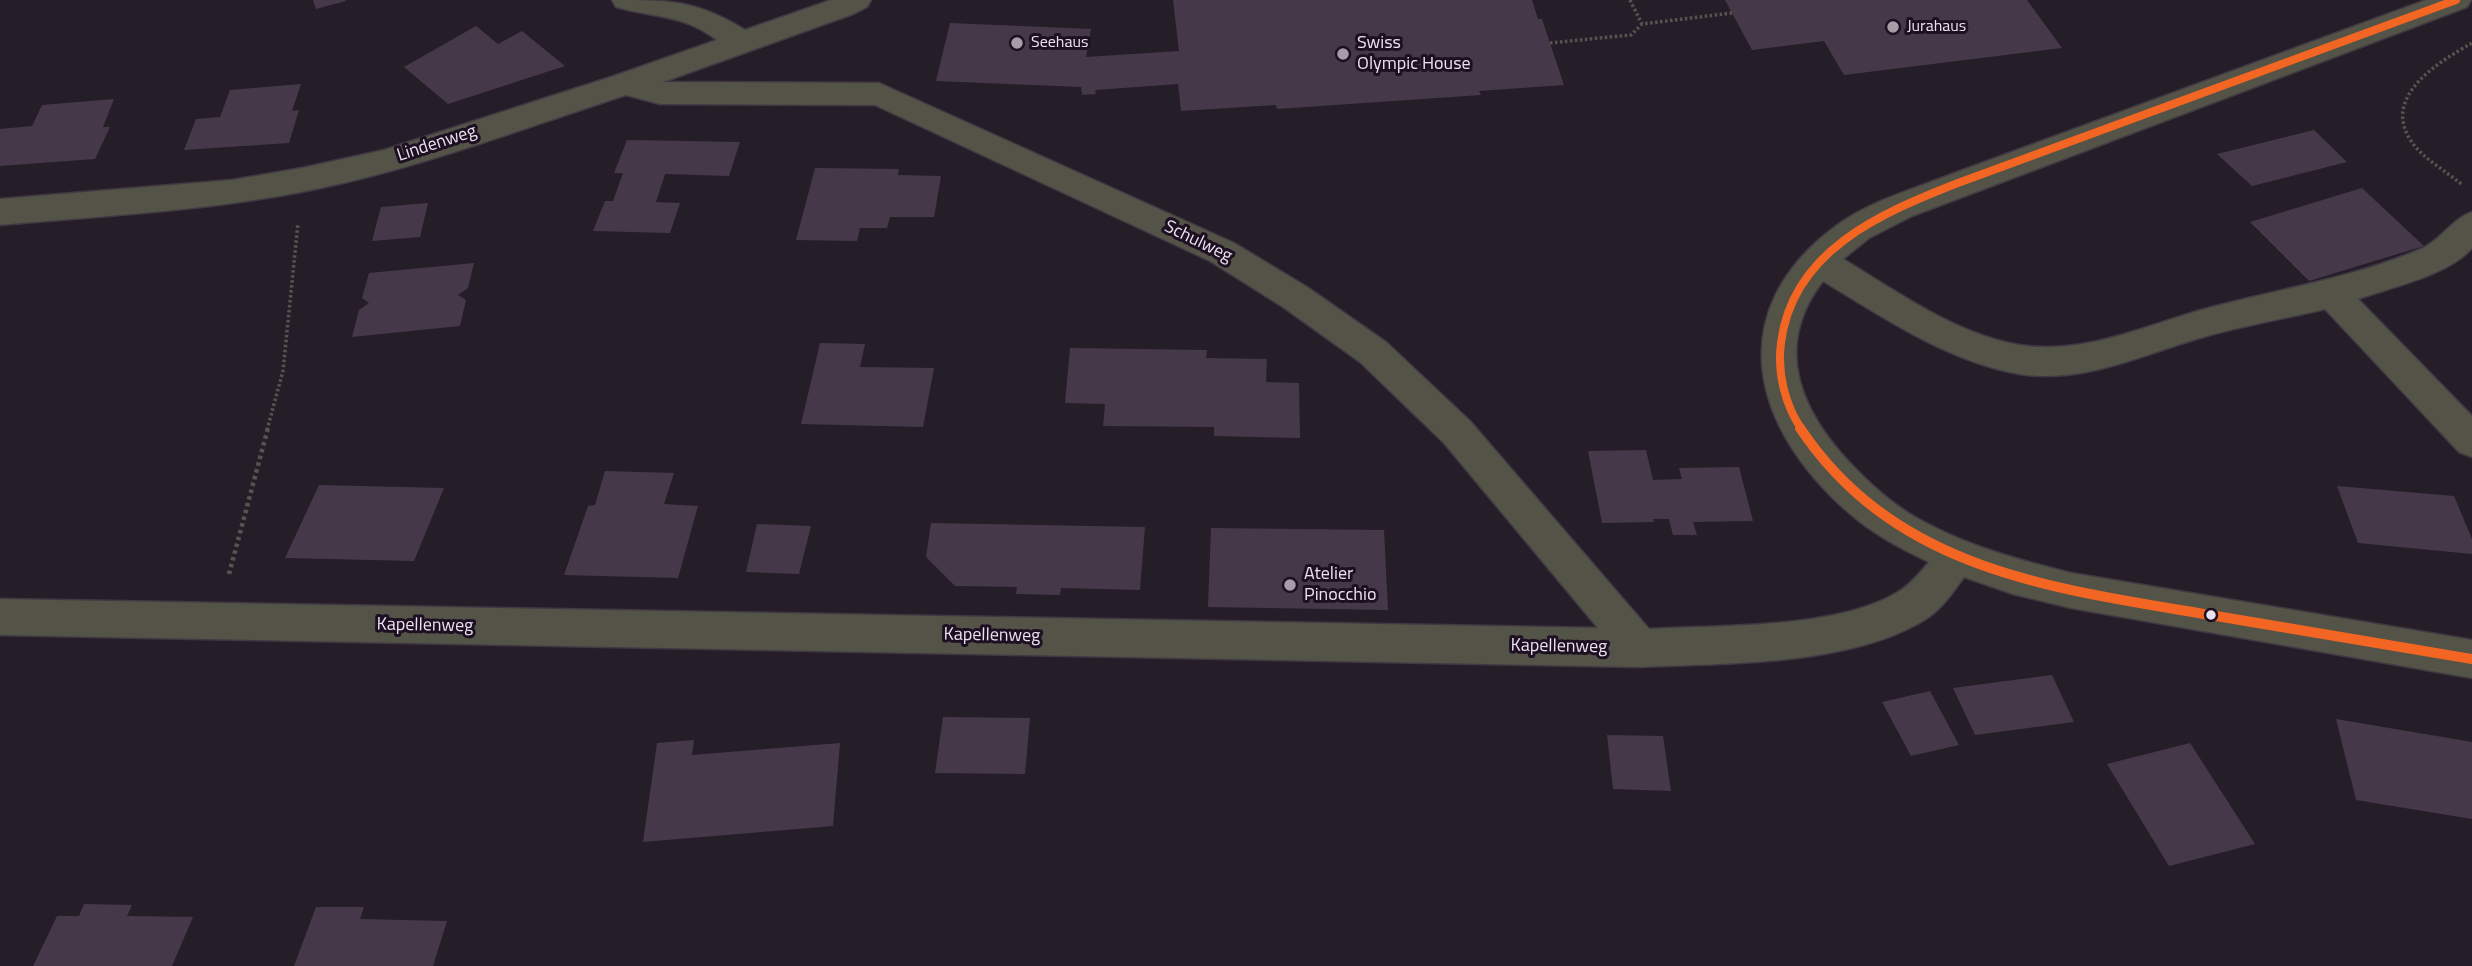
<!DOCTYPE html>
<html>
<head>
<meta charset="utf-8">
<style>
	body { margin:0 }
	canvas { display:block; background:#251d28 }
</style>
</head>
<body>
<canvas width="2472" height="966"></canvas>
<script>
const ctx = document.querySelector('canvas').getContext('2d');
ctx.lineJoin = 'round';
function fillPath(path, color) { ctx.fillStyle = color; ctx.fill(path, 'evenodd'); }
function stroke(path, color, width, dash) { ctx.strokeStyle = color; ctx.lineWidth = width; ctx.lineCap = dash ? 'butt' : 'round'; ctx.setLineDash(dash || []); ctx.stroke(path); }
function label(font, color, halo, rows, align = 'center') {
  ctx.font = font + ' "Titillium Web",sans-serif'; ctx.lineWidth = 6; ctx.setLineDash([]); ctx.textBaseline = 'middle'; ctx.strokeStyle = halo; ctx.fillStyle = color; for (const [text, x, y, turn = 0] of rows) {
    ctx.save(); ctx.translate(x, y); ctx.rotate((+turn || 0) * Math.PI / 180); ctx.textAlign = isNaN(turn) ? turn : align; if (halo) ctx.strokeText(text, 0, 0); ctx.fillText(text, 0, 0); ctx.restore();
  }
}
const building = new Path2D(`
	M313,0H345L346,1L316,9Z
	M1173,0H1532L1538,19H1542L1564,85L1479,91L1481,95L1277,109L1276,105L1181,111L1178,84L1095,90L1096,94L1082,95L1081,87L936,81L950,23L1091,29L1086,57L1179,51Z
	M1725,0H2027L2062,48L1844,75L1824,41L1752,50Z
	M476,26L498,44L522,31L565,66L448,104L404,67Z
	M301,84L292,111L299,110L289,143L184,150L196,119L220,117L230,90Z
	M114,99L103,127H110L95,159L0,166V129L32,126L42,105Z
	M2314,130L2347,162L2252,186L2217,154Z
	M627,140L740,142L729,176L665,174L656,202L680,203L670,233L593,231L605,201H613L623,173H614Z
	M815,168L899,169L898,175L941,176L934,217H890L887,228H860L857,241L796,240Z
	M2362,188L2424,246L2309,281L2250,222Z
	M428,203L420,237L372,241L381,207Z
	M474,263L468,288L458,295L466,300L460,326L352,337L359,310L369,303L362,298L369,273Z
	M820,343L865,344L860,367L934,368L923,427L801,424Z
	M1070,348L1207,350L1206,358L1267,359L1266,382L1299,383L1300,438L1214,436V427L1103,426L1105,404L1065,403Z
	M1646,450L1653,480L1682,479L1679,468L1739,467L1753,521L1693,522L1697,535H1673L1669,519H1653L1654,522L1602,523L1588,451Z
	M605,471L674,473L664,504L698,506L678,578L564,575L588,506L595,505Z
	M319,485L444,488L414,561L285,558Z
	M2337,486L2454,496L2472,539V554L2358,543Z
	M931,523L1145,527L1140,590L1061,588L1060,595L1016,594L1017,587L955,586L926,557Z
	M757,524L811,526L799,574L746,572Z
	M1211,528L1384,530L1388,610L1208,607Z
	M2052,675L2074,722L1975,735L1953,688Z
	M1930,691L1959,745L1911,756L1882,702Z
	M943,717L1030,718L1025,774L935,773Z
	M2336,719L2472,742V819L2356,800Z
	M1607,735L1663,736L1671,791L1613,789Z
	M694,740L692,755L840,743L833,826L643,842L657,743Z
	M2190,743L2255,844L2169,866L2107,764Z
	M84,904L132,905L127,916L193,917L172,966H33L57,916H79Z
	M316,907H364L360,919L447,921L433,966H294Z`);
const pathFar1 = new Path2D(`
	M1630,0L1642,24L1732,13
	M1550,43L1631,35L1642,24
	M2461,184C2445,170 2423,159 2411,141C2381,96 2439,62 2472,43
	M267,430L283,371L298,223`);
const path = new Path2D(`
	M229,574L268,428`);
const minor = new Path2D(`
	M612,0C670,0 696,0 745,30L831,0H871L867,7L853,14L663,82L879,83L1234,243L1307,287L1386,342L1470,421L1649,629C1720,625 1838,629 1898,592C1910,585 1920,573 1929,562C1900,548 1871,533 1848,512C1751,427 1721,311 1836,226C1870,201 1914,189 1952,174L2426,0H2471L2467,7L1912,216L1869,238L1843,259C1898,292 1955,334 2019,345C2087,356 2152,322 2216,306C2285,288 2355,277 2421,249C2441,240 2452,219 2472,212V248C2449,275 2392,287 2358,299L2472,416V457L2459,452L2325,309C2283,319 2241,326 2200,338C2142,355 2082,384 2019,374C1947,361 1884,318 1823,281C1772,347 1801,412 1853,466C1874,488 1897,508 1924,522C1971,547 2019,560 2071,573L2472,640V678L2071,608L2013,594L1964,577C1954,591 1943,607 1929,617C1855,666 1726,663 1640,667L0,635V599L1598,628L1444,443L1360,362L1283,307L1210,261L875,105L660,104L626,95C518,130 412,171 301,192C202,211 100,216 0,225V199L232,180L302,168L384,150L614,76L717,40C682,14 656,18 616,7Z`);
const bus1Far1 = new Path2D(`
	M1802,430C1785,405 1777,373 1781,343C1792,251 1881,213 1958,183L2456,0`);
const bus1 = new Path2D(`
	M1800,428C1897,573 2058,589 2216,616C2301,630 2387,645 2472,659`);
const markers = [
	[1893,27,7,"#a69da9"],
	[1017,43,7,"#a69da9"],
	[1343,54,7,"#a69da9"],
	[1290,585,7,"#a69da9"],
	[2211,615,6,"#ebe2ef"]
];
const farPoinames = [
	["Jurahaus",1907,27],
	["Seehaus",1031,43]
];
const poiNames = [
	["Swiss",1357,44],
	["Olympic House",1357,65],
	["Atelier",1304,575],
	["Pinocchio",1304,596]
];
const streetNames = [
	["Lindenweg",437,144,-18],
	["Schulweg",1198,242,26],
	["Kapellenweg",425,626,1],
	["Kapellenweg",992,636,1],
	["Kapellenweg",1559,647,1]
];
fillPath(building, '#453849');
stroke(minor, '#403943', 3);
stroke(pathFar1, '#57544f', 3.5, [2.5, 2.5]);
stroke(path, '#57544f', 4.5, [3.5, 3.5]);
fillPath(minor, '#535347');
stroke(bus1Far1, '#f26522', 8);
stroke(bus1, '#f26522', 10);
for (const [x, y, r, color] of markers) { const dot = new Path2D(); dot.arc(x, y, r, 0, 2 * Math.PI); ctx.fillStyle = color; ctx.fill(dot); stroke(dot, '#1d1022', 2.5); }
label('16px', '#ebe2ef', '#1d1022', farPoinames, 'left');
label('18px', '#ebe2ef', '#1d1022', poiNames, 'left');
label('18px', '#ebe2ef', '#1d1022', streetNames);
</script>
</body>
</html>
